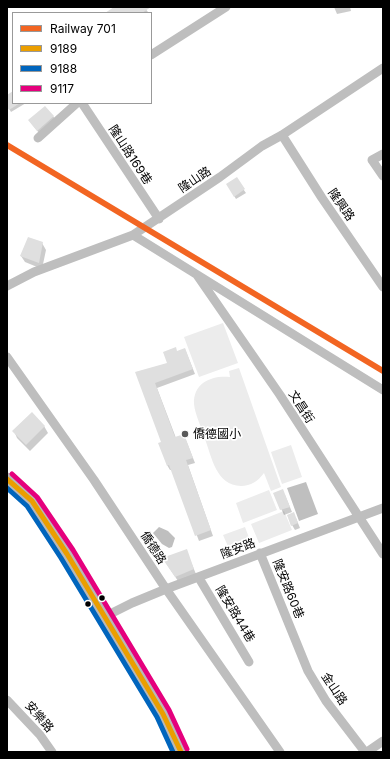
<!DOCTYPE html>
<html>
<head>
<meta charset="utf-8">
<style>
	body { margin:0 }
	#map { position:relative; width:390px; height:759px; overflow:hidden; background:#fff; font-family:Inter,sans-serif }
	canvas { display:block }
	.frame { position:absolute; inset:0; border:8px solid #000; pointer-events:none }
	.legend { position:absolute; left:12px; top:12px; width:140px; height:92px; box-sizing:border-box; background:#fff; border:1px solid #999; margin:0; padding:5px 7px; list-style:none; font-size:12px; color:#000 }
	.legend li { display:flex; align-items:center; gap:8px; height:20px }
	.legend b { width:20px; border:1px solid #999 }
</style>
</head>
<body>
<div id="map">
<canvas width="390" height="759"></canvas>
<div class="frame"></div>
<ul class="legend">
<li><b style="height:5px;background:#f26522"></b>Railway 701</li>
<li><b style="height:5px;background:#eb9e00"></b>9189</li>
<li><b style="height:5px;background:#0065bd"></b>9188</li>
<li><b style="height:5px;background:#e5007d"></b>9117</li>
</ul>
</div>
<script>
const ctx = document.querySelector('canvas').getContext('2d');
ctx.lineJoin = 'round';
function fillPath(path, color) { ctx.fillStyle = color; ctx.fill(path, 'evenodd'); }
function stroke(path, color, width, dash) { ctx.strokeStyle = color; ctx.lineWidth = width; ctx.lineCap = dash ? 'butt' : 'round'; ctx.setLineDash(dash || []); ctx.stroke(path); }
function label(font, color, halo, rows, align = 'center') {
  ctx.font = font + ' Inter,"Noto Sans TC",sans-serif'; ctx.lineWidth = 3.5; ctx.setLineDash([]); ctx.textBaseline = 'middle'; ctx.strokeStyle = halo; ctx.fillStyle = color; for (const [text, x, y, turn = 0] of rows) {
    ctx.save(); ctx.translate(x, y); ctx.rotate((+turn || 0) * Math.PI / 180); ctx.textAlign = isNaN(turn) ? turn : align; if (halo) ctx.strokeText(text, 0, 0); ctx.fillText(text, 0, 0); ctx.restore();
  }
}
const green = new Path2D(`
	M223,323L238,363L199,377L184,337Z
	M239,368L281,487L271,491L264,473C258,481 251,486 241,486C216,485 212,458 205,439C202,428 195,415 194,404C193,382 213,375 230,377L229,371Z
	M291,445L302,477L282,484L271,452Z
	M269,490L277,510L243,523L236,503Z
	M284,511L292,530L259,543L251,524Z
	M245,527L251,543L230,551L223,535Z`);
const water = new Path2D(`
	M306,482L318,514L299,521L287,488Z
	M159,527L168,531L175,538L172,547L169,548L162,544L153,533Z`);
const shadow = new Path2D(`
	M116,7H144L148,12L108,13Z
	M334,7H350L351,11L337,14Z
	M13,93V103H26L11,112L7,105V97Z
	M53,116L55,119L39,133L31,123Z
	M236,179L246,193L236,199L227,184Z
	M42,243L46,250L42,269L25,262L21,256Z
	M185,349L195,374L157,388L176,438L184,435L195,463L188,465L213,536L199,541L172,470H170L167,465L163,443L137,372L168,364L177,352Z
	M44,426L48,433L30,451L17,438L14,431Z
	M274,493L285,495L292,512L284,515Z
	M296,518L300,528L295,530L292,525Z
	M186,550L196,574L178,581L166,563Z`);
const building = new Path2D(`
	M151,7L142,13H105L114,7Z
	M13,91V103H20L9,110L7,107V95Z
	M45,106L54,116L37,131L28,120Z
	M237,177L245,189L234,197L226,184Z
	M28,237L43,242L39,263L20,256Z
	M176,347L177,351L185,348L193,369L155,383L175,437L184,434L193,458L186,460L211,530L195,536L169,465L167,466L158,443L161,442L135,372L167,363L163,352Z
	M32,412L45,426L26,445L12,431Z
	M283,489L290,507L280,510L273,493Z
	M294,512L298,523L291,526L287,515Z
	M187,549L194,569L175,577L162,558Z`);
const street = new Path2D(`
	M151,55L226,7
	M82,103L159,219
	M282,135L322,198L383,287
	M38,138L77,103
	M383,154L372,160L383,176
	M133,235L383,390
	M197,275L280,395L383,554
	M7,286L34,272L133,235L220,177L262,146L282,135L383,68
	M7,357L94,480L166,589L280,752
	M260,553L308,671L326,701L365,752
	M199,578L249,662
	M104,617L132,603L166,589L383,508
	M7,700L40,735L52,752
	M367,752L383,741`);
const secondary = new Path2D(`
	M7,479L32,501L67,554L163,714L181,752`);
const bus1 = new Path2D(`
	M7,479L32,501L67,554L163,714L181,752`);
const bus2 = new Path2D(`
	M7,488L27,506L61,558L157,717L173,752`);
const bus3 = new Path2D(`
	M12,474L37,497L73,550L169,710L187,749`);
const rail1 = new Path2D(`
	M7,145L383,371`);
const markers = [
	[185,434,4,"#595959"],
	[102,598,3.5,"#000"],
	[88,604,3.5,"#000"]
];
const streetNames = [
	["隆山路169巷",130,155,57],
	["隆山路",195,180,-34],
	["隆興路",341,205,55],
	["文昌街",301,407,57],
	["僑德路",153,548,57],
	["隆安路",238,549,-21],
	["隆安路60巷",288,589,68],
	["隆安路44巷",235,614,59],
	["金山路",334,689,56],
	["安樂路",39,717,49]
];
const poiNames = [
	["僑德國小",193,434]
];
fillPath(green, '#ececec');
fillPath(water, '#bfbfbf');
fillPath(shadow, '#0003');
fillPath(building, '#dfdfdf');
stroke(street, '#bebebe', 9);
stroke(secondary, '#b8b8b8', 13);
stroke(bus1, '#eb9e00', 5);
stroke(bus2, '#0065bd', 5);
stroke(bus3, '#e5007d', 5);
stroke(rail1, '#f26522', 6);
for (const [x, y, r, color] of markers) { const dot = new Path2D(); dot.arc(x, y, r, 0, 2 * Math.PI); ctx.fillStyle = color; ctx.fill(dot); stroke(dot, '#fff', 1.5); }
label('12px', '#000', '#fff', streetNames);
label('12px', '#000', '#fff', poiNames, 'left');
</script>
</body>
</html>
